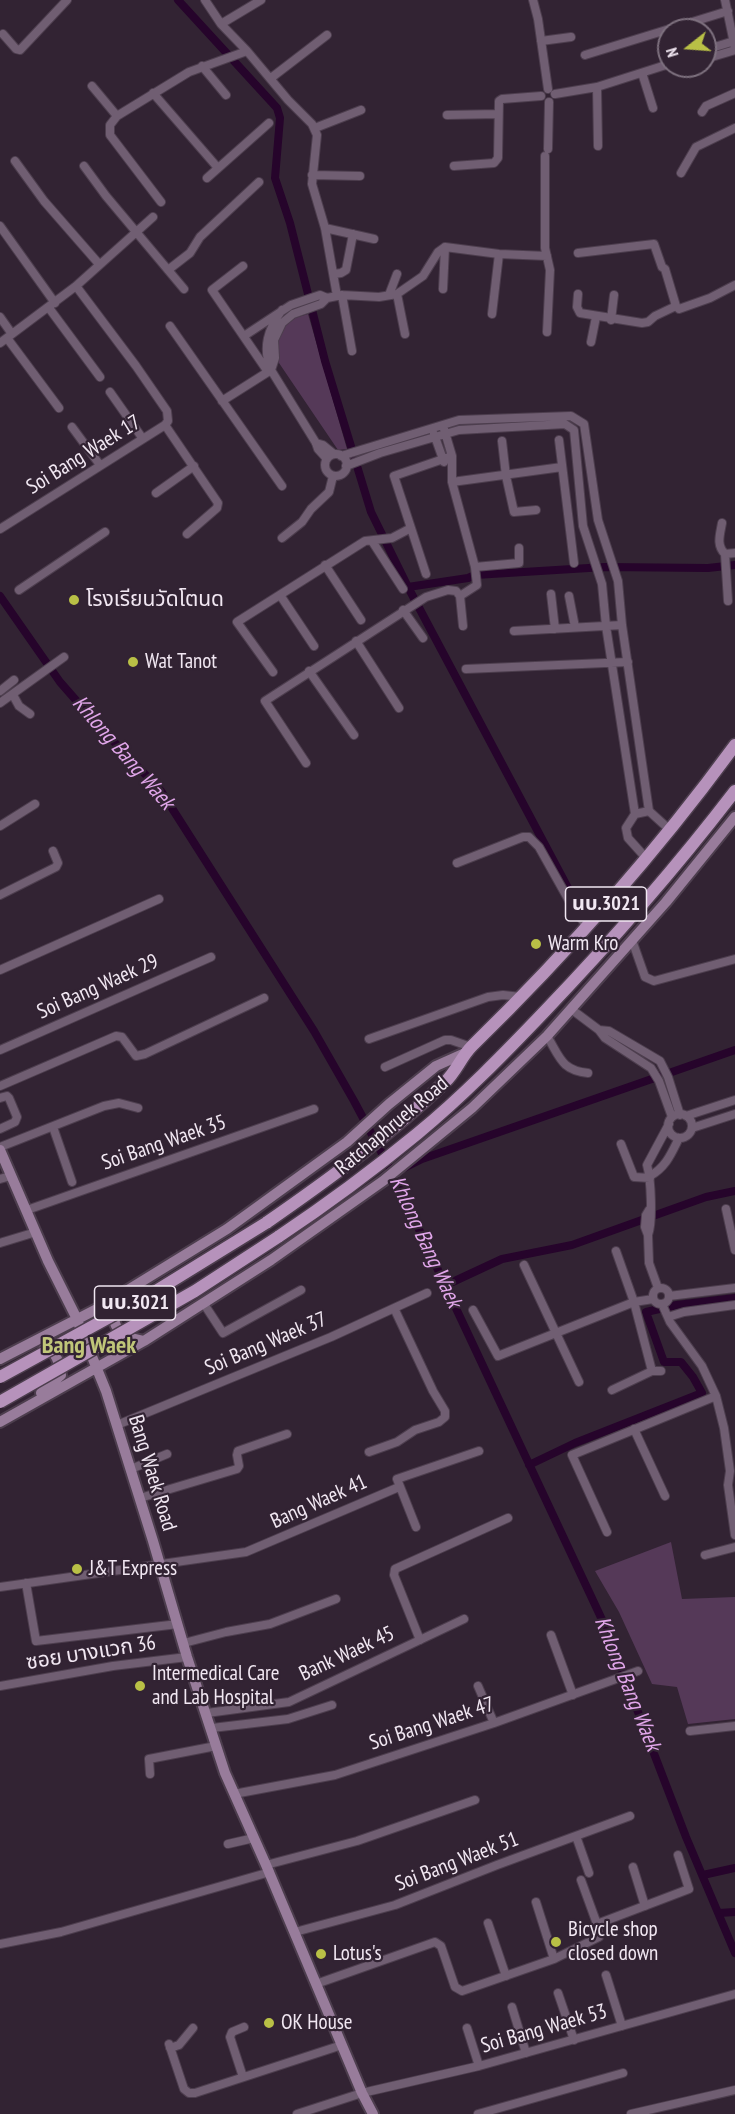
<!DOCTYPE html>
<html>
<head>
<meta charset="utf-8">
<style>
	body { margin:0 }
	#map { position:relative; width:735px; height:2114px; overflow:hidden; background:#322333; font-family:"PT Sans Narrow",sans-serif }
	canvas { display:block }
	.north { position:absolute; left:657px; top:18px; width:60px; height:60px; box-sizing:border-box; background:#322333; border:2px solid #7e717f; border-radius:50%; rotate:253deg; font-size:16px; font-weight:700; line-height:24px; text-align:center; color:#f1e7f2 }
	.north::after { content:''; display:block; margin:auto; width:21px; height:27px; background:#b9c046; clip-path:polygon(50% 0,100% 100%,50% 72%,0 100%) }
</style>
</head>
<body>
<div id="map">
<canvas width="735" height="2114"></canvas>
<div class="north">N</div>
</div>
<script>
const ctx = document.querySelector('canvas').getContext('2d');
ctx.lineJoin = 'round';
function fillPath(path, color) { ctx.fillStyle = color; ctx.fill(path, 'evenodd'); }
function stroke(path, color, width, dash) { ctx.strokeStyle = color; ctx.lineWidth = width; ctx.lineCap = dash ? 'butt' : 'round'; ctx.setLineDash(dash || []); ctx.stroke(path); }
function label(font, color, halo, rows, align = 'center') {
  ctx.font = font + ' "PT Sans Narrow","Noto Sans Thai",sans-serif'; ctx.lineWidth = 4.5; ctx.setLineDash([]); ctx.textBaseline = 'middle'; ctx.strokeStyle = halo; ctx.fillStyle = color; for (const [text, x, y, turn = 0] of rows) {
    ctx.save(); ctx.translate(x, y); ctx.rotate((+turn || 0) * Math.PI / 180); ctx.textAlign = isNaN(turn) ? turn : align; if (halo) ctx.strokeText(text, 0, 0); ctx.fillText(text, 0, 0); ctx.restore();
  }
}
const green = new Path2D(`
	M308,314L347,449L338,450L279,363L277,344L284,327L295,318Z
	M671,1542L682,1599L735,1597V1719L688,1724L677,1687L652,1684L619,1612L595,1571Z`);
const canal = new Path2D(`
	M178,0L277,108L280,118L275,178L290,223L325,361L371,512L408,587L577,905
	M408,587L468,578L475,575L605,567L708,568L735,565
	M0,596L60,682L96,723L161,791L314,1031L354,1101L393,1174L605,1626L686,1837L735,1953
	M404,1168L422,1159L735,1050
	M444,1286L502,1259L572,1245L706,1197L735,1191
	M529,1465L575,1443L702,1393L693,1377L681,1362H664L646,1312L677,1305L735,1298
	M703,1875L735,1868
	M719,1913L735,1912`);
const minor = new Path2D(`
	M205,0L221,24L247,51L288,100L312,124L317,135L312,184L325,228L337,296
	M533,0L538,19L548,89
	M725,0L735,48
	M221,24L261,0
	M3,34L16,49L20,50L67,0
	M541,41L571,37
	M705,50L734,41
	M585,55L728,11
	M705,59L735,50
	M202,66L226,95
	M642,73L653,108
	M271,78L327,35
	M92,86L117,116
	M597,87L598,146
	M153,93L218,168
	M555,94L597,87L669,64
	M702,112L706,106L735,93
	M447,115L498,114
	M315,128L361,110
	M548,149L549,102
	M545,156V248L550,270L547,332
	M15,161L44,201L99,264
	M84,166L106,196L184,289
	M454,166L494,163L498,158L499,101L502,99L541,96
	M681,173L696,147L735,128
	M312,175L360,176
	M207,178L269,123
	M161,202L110,135V125L117,116L189,72L247,51
	M0,226L55,303
	M325,228L374,239
	M578,253L654,244L662,267L665,269L676,306L679,309L710,298L735,285
	M243,266L212,290L268,372
	M168,270L190,253L200,237L259,182
	M334,274L341,273L346,270L353,234
	M443,289L445,247
	M397,294L405,334
	M578,294L577,307L580,313L642,323L648,322L655,316L676,306
	M342,295L352,351
	M389,295L397,274
	M49,308L100,377
	M282,310C268,329 262,347 271,370L316,443L318,449L327,459
	M492,314L499,254
	M0,317L12,334
	M611,320L614,295
	M170,326L282,486
	M244,336L291,305L320,295L327,298
	M7,338L59,408
	M591,342L596,317
	M0,343L76,286L153,217
	M110,392L143,439
	M222,401L271,370L275,358L274,340L282,323L293,314L321,304L327,298L342,295L379,297L397,294L423,276L438,252L445,247L499,254L547,256
	M165,425L218,503L217,508L187,534
	M72,427L100,465
	M434,434L444,462
	M559,440L574,563
	M502,441L506,476L514,512L536,510
	M316,443L323,445L334,454
	M325 465a11 11 0 1 1 22 0a11 11 0 1 1-22 0Z
	M341,456L459,420L571,416L584,424L598,520L618,581L622,625L649,811
	M346,466L380,453L459,430L565,424L574,430L583,526L602,584L606,626L635,814
	M452,482L562,467
	M156,493L194,466
	M722,523C720,535 716,545 725,554L735,553
	M0,529L165,425L168,421L167,411L136,366L76,286
	M282,538L302,522L311,509L329,492L333,476
	M372,541L403,589
	M725,554L728,601
	M325,565L361,620
	M475,567L519,563V548
	M426,574L394,476L452,456
	M19,590L105,532
	M551,594L555,629
	M280,595L314,646
	M460,596L463,626
	M569,596L575,627
	M403,610L423,638
	M514,631L622,625
	M356,641L399,708
	M466,669L628,662
	M309,671L354,735
	M273,672L237,622L365,541L392,538L411,528
	M0,691L14,680
	M13,695L19,706L30,714
	M0,703L64,657
	M306,763L265,701L426,597L448,590L456,591L460,596L477,585L475,567L452,482V456L444,429
	M0,826L35,804
	M646,858L628,838L626,828L635,814L649,811L670,830
	M457,863L523,837H529L539,847L571,904L587,927
	M0,895L56,867L58,863L53,851
	M632,940L645,977L654,981L735,959
	M0,970L159,899
	M571,1009L599,1030L605,1038L651,1068L659,1081L672,1117
	M599,1030L609,1031L660,1061L668,1077L680,1115
	M547,1036C560,1057 561,1070 588,1073
	M369,1039L488,997L503,995L521,997
	M0,1050L211,957
	M385,1067L445,1040H451L471,1047
	M0,1086L116,1036L122,1037L136,1056L145,1054L264,998
	M0,1098L7,1096L9,1098L17,1117L15,1122L0,1129
	M668 1126a12 12 0 1 1 24 0a12 12 0 1 1-24 0Z
	M686,1116L735,1100
	M53,1127L72,1182
	M692,1128L735,1114
	M621,1144L634,1177L650,1178
	M0,1147L104,1106L119,1103L138,1108
	M650,1176C666,1167 671,1154 679,1138
	M0,1179L11,1176
	M726,1209L735,1250
	M27,1210L314,1109
	M649,1210L646,1215L645,1227L648,1235L649,1263L658,1288
	M648,1235C653,1221 651,1179 647,1165L669,1124
	M0,1243L36,1232
	M616,1251L634,1302L652,1371
	M524,1265L579,1382
	M653 1296a8 8 0 1 1 16 0a8 8 0 1 1-16 0Z
	M669,1296L735,1288
	M204,1304L223,1333L301,1290
	M662,1304L670,1322L702,1366L716,1396L724,1428L730,1471L728,1485L735,1535
	M473,1310L498,1356L634,1302L653,1299
	M668,1317L684,1312L735,1305
	M612,1390L652,1371H661
	M117,1425L331,1337L427,1293
	M634,1429L665,1496
	M369,1452L397,1442L415,1430L439,1422L445,1417V1411L433,1391L394,1308
	M131,1469L167,1454
	M140,1498L237,1469L239,1466L237,1455L238,1451L287,1434
	M416,1527L397,1479L479,1451
	M607,1532L572,1455L716,1396
	M705,1555L735,1547
	M26,1583L36,1641L178,1624
	M0,1587L246,1552L399,1487
	M551,1635L573,1695
	M420,1640L394,1575L395,1569L508,1518
	M184,1643L226,1632L270,1624L336,1599
	M0,1686L113,1666L187,1657
	M478,1686L494,1723
	M207,1713L289,1702L464,1619
	M212,1728L288,1719L332,1705
	M690,1731L735,1726
	M150,1774L149,1759L216,1746
	M234,1794L335,1775L494,1723L638,1671
	M576,1836L589,1873
	M228,1844L254,1838
	M266,1865L357,1841L475,1800
	M633,1867L645,1906
	M536,1902L554,1959
	M488,1923L506,1976
	M597,1924L689,1889L678,1855
	M295,1932L395,1905L497,1865L630,1816
	M0,1944L61,1932L270,1872
	M606,1975L622,2026
	M316,1984L435,1942L441,1946L455,1987L462,1991L554,1959L599,1937L597,1924L581,1880
	M558,1993L574,2040
	M512,2007L526,2053
	M467,2028L479,2066
	M169,2044L184,2089L189,2093H195L342,2045
	M170,2048L179,2045L193,2028
	M243,2077L230,2037L232,2032L244,2027
	M297,2114L362,2093L479,2066L735,1994
	M478,2114L623,2073
	M631,2114L735,2090`);
const secondary = new Path2D(`
	M0,1150L48,1261L75,1315L106,1391L153,1541L187,1657L225,1773L266,1865L362,2093L373,2114
	M114,1308C111,1319 116,1328 123,1336L144,1341
	M0,1359L97,1309L227,1229L347,1142L389,1104L436,1066L465,1053
	M41,1393L61,1375C59,1363 57,1350 44,1349
	M0,1422L144,1341L271,1260L383,1181L472,1108L547,1036L571,1009L666,902L735,817`);
const primary = new Path2D(`
	M266,1223C328,1180 390,1135 445,1082C456,1072 461,1057 472,1046C567,953 656,853 735,745
	M278,1237C326,1205 372,1171 417,1134C462,1097 504,1054 545,1011C612,941 676,868 735,791`);
const primaryBridge = new Path2D(`
	M0,1377L146,1297L266,1223
	M0,1402L195,1291L278,1237`);
const markers = [
	[74,600,6,"#b9c046"],
	[133,662,6,"#b9c046"],
	[536,944,6,"#b9c046"],
	[77,1569,6,"#b9c046"],
	[140,1686,6,"#b9c046"],
	[556,1942,6,"#b9c046"],
	[321,1954,6,"#b9c046"],
	[269,2023,6,"#b9c046"]
];
const shields = [
	[606,904,81],
	[135,1303,81]
];
const shieldNames = [
	["นบ.3021",606,904],
	["นบ.3021",135,1303]
];
const streetNames = [
	["Soi Bang Waek 17",84,455,-32],
	["Soi Bang Waek 29",98,987,-24],
	["Ratchaphruek Road",392,1126,-40],
	["Soi Bang Waek 35",164,1143,-19],
	["Soi Bang Waek 37",266,1344,-23],
	["Bang Waek Road",152,1473,73],
	["Bang Waek 41",319,1502,-24],
	["ซอย บางแวก 36",91,1653,-9],
	["Bank Waek 45",347,1654,-25],
	["Soi Bang Waek 47",432,1724,-18],
	["Soi Bang Waek 51",457,1862,-21],
	["Soi Bang Waek 53",544,2029,-16]
];
const poiNames = [
	["โรงเรียนวัดโตนด",86,600],
	["Wat Tanot",145,662],
	["Warm Kro",548,944],
	["J&T Express",89,1569],
	["Intermedical Care",152,1674],
	["and Lab Hospital",152,1698],
	["Bicycle shop",568,1930],
	["closed down",568,1954],
	["Lotus's",333,1954],
	["OK House",281,2023]
];
const waterNames = [
	["Khlong Bang Waek",123,753,49],
	["Khlong Bang Waek",425,1242,65],
	["Khlong Bang Waek",627,1684,68]
];
const quarterNames = [
	["Bang Waek",89,1346]
];
fillPath(green, '#553958');
stroke(canal, '#26042b', 8);
stroke(minor, '#4d3e4e', 10);
stroke(secondary, '#4d3e4e', 14);
stroke(primary, '#4d3e4e', 15);
stroke(minor, '#705e72', 8);
stroke(secondary, '#987c9b', 10);
stroke(primary, '#b692bb', 12);
stroke(primaryBridge, '#4d3e4e', 15, []);
stroke(primaryBridge, '#b692bb', 12);
for (const [x, y, r, color] of markers) { const dot = new Path2D(); dot.arc(x, y, r, 0, 2 * Math.PI); ctx.fillStyle = color; ctx.fill(dot); stroke(dot, '#322333', 2); }
for (const [x, y, w] of shields) { const box = new Path2D(); box.roundRect(x - w / 2, y - 17, w, 34, 4.5); ctx.fillStyle = '#322333'; ctx.fill(box); stroke(box, '#f1e7f2', 1.5); }
label('bold 20px', '#f1e7f2', null, shieldNames);
label('21px', '#f1e7f2', '#322333', streetNames);
label('21px', '#f1e7f2', '#322333', poiNames, 'left');
label('italic 22px', '#e1a6ea', '#322333', waterNames);
label('bold 24px', '#c0c679', '#322333', quarterNames);
</script>
</body>
</html>
